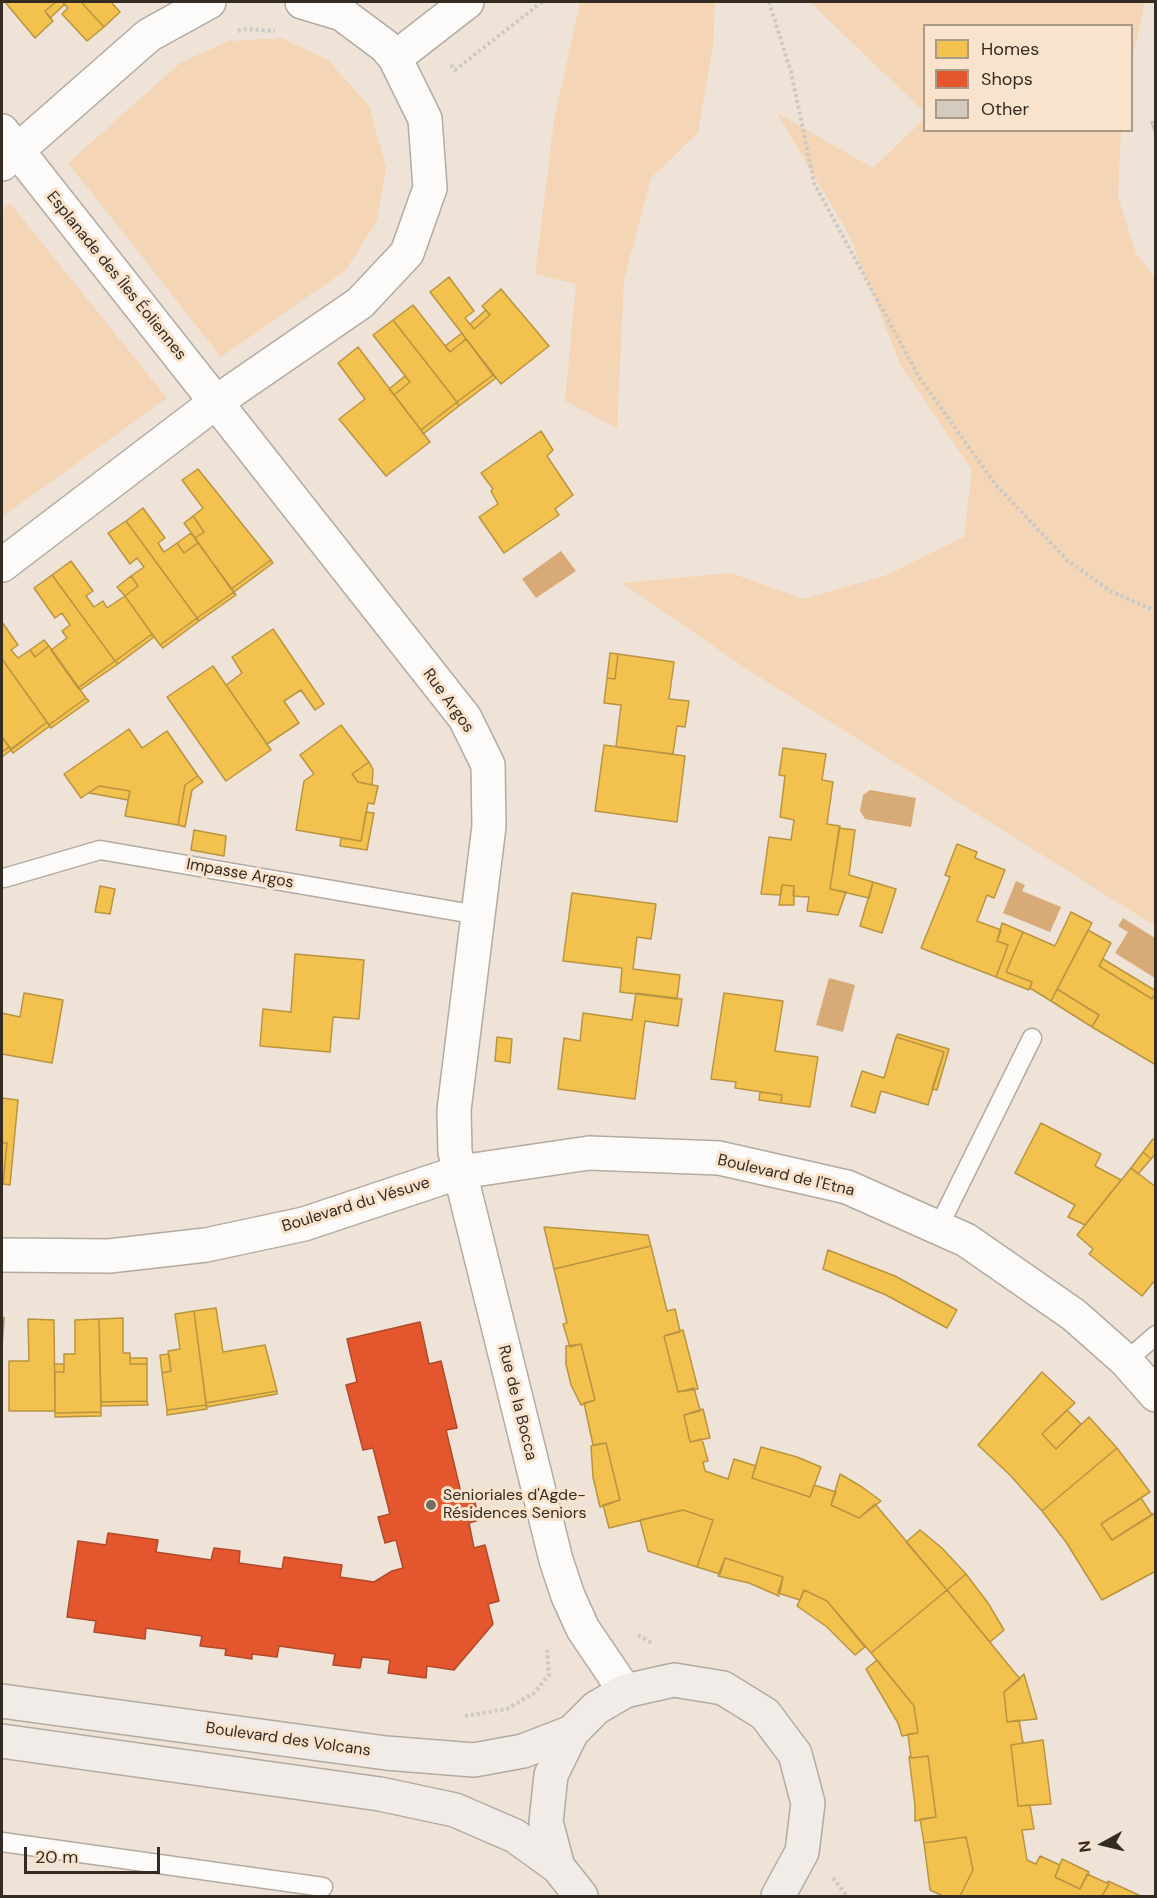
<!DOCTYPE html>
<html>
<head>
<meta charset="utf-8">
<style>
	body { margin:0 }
	#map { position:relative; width:1157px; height:1898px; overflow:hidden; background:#eee3d6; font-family:"DM Sans",sans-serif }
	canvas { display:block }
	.frame { position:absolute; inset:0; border:3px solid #342c23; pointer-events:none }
	.legend { position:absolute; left:923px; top:24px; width:210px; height:108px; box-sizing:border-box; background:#f9e3cc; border:2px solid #aa9a88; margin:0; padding:8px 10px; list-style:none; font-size:18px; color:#342c23 }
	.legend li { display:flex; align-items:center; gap:12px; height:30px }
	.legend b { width:30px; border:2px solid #aa9a88 }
	.north { position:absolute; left:1073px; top:1814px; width:60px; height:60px; -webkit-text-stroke:4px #f9e3cc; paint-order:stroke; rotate:262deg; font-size:16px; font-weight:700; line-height:24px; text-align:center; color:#342c23 }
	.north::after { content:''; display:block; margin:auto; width:21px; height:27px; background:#342c23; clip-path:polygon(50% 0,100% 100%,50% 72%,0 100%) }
	.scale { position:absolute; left:24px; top:1847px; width:136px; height:27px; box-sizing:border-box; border:3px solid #342c23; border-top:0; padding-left:8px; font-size:18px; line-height:21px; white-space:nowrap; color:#342c23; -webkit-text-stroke:4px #f9e3cc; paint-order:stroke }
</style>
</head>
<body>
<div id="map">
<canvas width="1157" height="1898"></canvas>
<div class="frame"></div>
<ul class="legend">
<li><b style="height:16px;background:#f2c14e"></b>Homes</li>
<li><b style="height:16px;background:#e4572e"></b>Shops</li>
<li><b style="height:16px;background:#d3cac0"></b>Other</li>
</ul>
<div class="north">N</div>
<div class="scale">20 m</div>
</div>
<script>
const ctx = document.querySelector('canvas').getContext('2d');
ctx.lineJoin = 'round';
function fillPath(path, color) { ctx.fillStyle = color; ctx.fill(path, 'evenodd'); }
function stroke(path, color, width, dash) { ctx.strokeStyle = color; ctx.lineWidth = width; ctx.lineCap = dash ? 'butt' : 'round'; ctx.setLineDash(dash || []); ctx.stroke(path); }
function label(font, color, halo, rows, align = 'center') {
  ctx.font = font + ' "DM Sans",sans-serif'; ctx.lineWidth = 6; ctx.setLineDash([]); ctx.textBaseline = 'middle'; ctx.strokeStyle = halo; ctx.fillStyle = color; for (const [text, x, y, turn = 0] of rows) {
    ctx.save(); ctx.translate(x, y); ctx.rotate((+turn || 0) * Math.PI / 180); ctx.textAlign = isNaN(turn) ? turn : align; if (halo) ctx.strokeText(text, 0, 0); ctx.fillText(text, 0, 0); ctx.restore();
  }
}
const green = new Path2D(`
	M580,2H715L713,44L698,133L651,178L624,280L617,428L565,401L576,284L535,274L554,120Z
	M810,2H1145L1132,60V26H924V112Z
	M281,38L328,60L369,106L386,168L377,221L346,270L221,357L68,163L180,63L229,41Z
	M777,113L873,168L924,119V130L1121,131L1118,197L1136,253L1156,279L1155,926L748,670L622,583L731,573L803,599L884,576L964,537L972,470L900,364L850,237Z
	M10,203L167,398L2,517V211Z`);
const water = new Path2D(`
	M561,551L576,571L536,598L522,579Z
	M870,790L916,798L911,827L865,819L860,811L863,795Z
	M1016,881L1025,885L1022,891L1061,907L1050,932L1003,913Z
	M1123,918L1155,938V978L1115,953L1128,932L1118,926Z
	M829,978L855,985L843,1032L816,1025Z`);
const homes = new Path2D(`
	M5,2H56L45,11L53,21L35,38Z
	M56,2H62L65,4L50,18L45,11Z
	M62,2H81L104,27L87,41L62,14L68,8Z
	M81,2H111L120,12L104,27Z
	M449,277L474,311L465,318L474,329L490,315L482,306L501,289L549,346L501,384L430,292Z
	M413,305L450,352L466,339L493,375L457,402L393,320Z
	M486,310L490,315L474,329L470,324Z
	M393,320L457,402L421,430L394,395L410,382L373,335Z
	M462,333L466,339L450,352L445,346Z
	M358,347L430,442L386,476L339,419L365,399L338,363Z
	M493,375L496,378L459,406L457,402Z
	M405,376L410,382L394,395L389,389Z
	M457,402L459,406L423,434L421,430Z
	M541,431L553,450L547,456L573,495L555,509L559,515L504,553L479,517L498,504L491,491L493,489L481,473Z
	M198,469L271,560L231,589L195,538L204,532L193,516L203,508L182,480Z
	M143,508L165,538L158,543L164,552L177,543L184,553L198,543L234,592L197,618L126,521Z
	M193,516L204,532L195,538L184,523Z
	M126,521L197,618L160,645L125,596L138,586L131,576L144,567L137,558L130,564L108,533Z
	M191,533L198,543L184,553L177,543Z
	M271,560L273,563L234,592L231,589Z
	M71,561L93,591L86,596L94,607L103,601L107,608L125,596L152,634L115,661L52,575Z
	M52,575L115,661L78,688L51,650L67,638L62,631L70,625L62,613L55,618L34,588Z
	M131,576L138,586L125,596L117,587Z
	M234,592L236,595L199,621L197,618Z
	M197,618L199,621L163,648L160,645Z
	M2,622L18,645L11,650L18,658L30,650L35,657L49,646L86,698L49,725L2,659Z
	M273,629L324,704L315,710L301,690L284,701L299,723L267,744L226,685L242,673L232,657Z
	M152,634L154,637L118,664L115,661Z
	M44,640L49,646L35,657L30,650Z
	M610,653L618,654L615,679L607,678Z
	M618,654L674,662L669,699L689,701L685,727L677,726L673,754L616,747L621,705L604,703L607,678L615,679Z
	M2,659L47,722L11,749L2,737Z
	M115,661L118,664L80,690L78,688Z
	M213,666L271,750L226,781L167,697Z
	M86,698L89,701L51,728L49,725Z
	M47,722L50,726L13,753L11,750Z
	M341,725L369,762L352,774L358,782L378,786L374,804L368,803L361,841L296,830L304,781L314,774L300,755Z
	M129,729L142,748L167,731L198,776L185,785L178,825L125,816L130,791L99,786L81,798L64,774Z
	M2,737L9,747L2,752Z
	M604,745L685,756L677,822L595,811Z
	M9,747L11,750L2,757V752Z
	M783,748L826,754L822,780L833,782L827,824L840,826L830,889L846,892L838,915L807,911L809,897L793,896L794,886L782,885L781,895L761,894L769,837L791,840L794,820L780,817L785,776L779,775Z
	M369,762L373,769L372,785L358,782L352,774Z
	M198,776L203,782L192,790L185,827L178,825L185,785Z
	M99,786L130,791L128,800L89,793Z
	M366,812L374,813L367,850L340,846L341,838L361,841Z
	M839,828L855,830L849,875L873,882L869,898L830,889Z
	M194,830L226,836L224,856L191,850Z
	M957,844L977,852L975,858L1005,870L994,898L987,895L977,921L1001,930L997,941L1008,945L996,977L921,948L950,877L945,875Z
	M873,882L896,889L882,933L860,926Z
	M782,885L794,886V905H779Z
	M100,886L115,889L110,914L95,912Z
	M572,893L656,904L651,939L637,937L633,969L680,975L677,999L620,992L622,968L563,961Z
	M1071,912L1092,923L1051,1001L1030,988L1032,982L1006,972L1023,932L1055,946Z
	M1002,923L1023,932L1006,972L1032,982L1029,990L996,977L1008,945L997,941Z
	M1088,930L1111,943L1099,966L1152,999L1156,993V1065L1092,1027L1099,1015L1057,989Z
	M295,954L364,960L359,1019L333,1017L330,1052L260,1046L263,1009L291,1012Z
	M1103,959L1156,991L1152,999L1099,966Z
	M1057,989L1099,1015L1092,1027L1051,1001Z
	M24,993L63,1000L52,1063L2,1054V1013L20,1017Z
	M636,993L682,999L678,1026L645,1021L635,1099L558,1089L564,1038L580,1041L583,1013L632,1020Z
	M724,993L783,1001L775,1051L818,1057L810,1107L781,1103L782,1095L735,1088L736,1082L711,1079Z
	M898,1034L949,1049L937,1090L932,1089L944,1052L896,1037Z
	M497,1037L512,1039L510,1063L495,1061Z
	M896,1037L944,1052L928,1105L881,1091L875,1113L851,1106L862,1071L884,1078Z
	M760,1092L782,1095L781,1103L759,1100Z
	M2,1098L18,1100L10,1185L3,1184L7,1143H2Z
	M1041,1123L1101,1154L1095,1166L1121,1180L1085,1225L1068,1217L1075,1205L1015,1173Z
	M1153,1139L1156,1141V1153L1151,1159L1143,1152Z
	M2,1143H7L3,1184H2Z
	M1143,1152L1151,1159L1138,1174L1131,1168Z
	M1131,1168L1156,1187V1279L1142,1296L1089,1254L1093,1249L1077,1235Z
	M544,1227L648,1235L651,1246L554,1269Z
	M651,1246L667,1311L675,1309L680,1331V1332L664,1336L678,1392L694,1388L700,1410V1411L684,1415L690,1442L702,1439L708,1461L703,1462L705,1471L728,1479L734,1459L756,1466L752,1478L810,1497L814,1485L836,1492L831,1505L859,1518L875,1504L947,1590L871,1653L827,1601L804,1590L800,1600L778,1593L783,1577L725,1558L720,1574L697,1567L713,1520L683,1510L609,1528L603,1505L620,1500L606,1443L593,1445L584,1403L595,1400L581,1344L570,1347L563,1324L567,1323L554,1269Z
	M828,1250L895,1276L957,1310L947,1328L886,1295L823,1269Z
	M216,1308L223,1352L265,1345L277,1391L206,1403L194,1311Z
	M194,1311L206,1405L167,1410L162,1373L171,1371L168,1351L180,1349L175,1314Z
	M2,1317L4,1318L2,1347Z
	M123,1318V1353H130V1364H147V1401L101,1402L99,1319Z
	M28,1319L54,1320L55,1411H9V1361H29Z
	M99,1319L101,1412L55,1413V1372H64V1354H75V1320Z
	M683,1330L698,1389L678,1392L664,1336Z
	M581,1344L595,1400L581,1405L571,1385L566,1364V1346Z
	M169,1354L171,1371L162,1373L160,1355Z
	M130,1358H147V1364H130Z
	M54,1364H64V1372H55Z
	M1042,1372L1075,1403L1042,1434L1056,1449L1089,1417L1117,1448L1042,1511L1010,1475L978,1445Z
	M277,1391V1394L207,1407L206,1403Z
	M147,1401L148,1405L101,1406V1402Z
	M206,1405L207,1409L167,1415V1410Z
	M703,1409L710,1438L690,1442L684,1415Z
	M1067,1410L1081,1424L1056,1449L1042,1434Z
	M101,1412V1416L55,1417V1413Z
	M606,1443L620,1500L600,1507L593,1477L591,1446Z
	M761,1447L797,1457L821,1467L810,1497L752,1478Z
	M1117,1448L1150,1492L1101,1524L1112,1540L1156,1512V1571L1102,1600L1066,1542L1042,1511Z
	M840,1474L862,1487L881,1501L859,1518L831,1505Z
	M1141,1498L1152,1515L1112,1540L1101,1524Z
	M683,1510L713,1520L697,1567L648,1551L640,1520Z
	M920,1530L942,1548L966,1574L947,1590L906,1542Z
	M725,1558L783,1577L779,1596L749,1583L718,1576Z
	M966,1574L988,1603L1004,1630L990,1642L947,1590Z
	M804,1590L827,1601L865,1647L855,1655L827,1627L797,1606Z
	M947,1590L1020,1679L1004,1692L1007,1722L1019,1720L1023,1743L1011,1745L1018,1806L1030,1805L1034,1829L1022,1830L1027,1860L1036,1864L1040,1856L1060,1865L1055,1877L1080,1889L1087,1874L1109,1884L1102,1896H960L973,1870L966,1837L924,1843L920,1819L936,1817L928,1756L911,1758L908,1734L918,1733L914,1706L871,1653Z
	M877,1660L914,1706L918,1733L902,1736L898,1723L866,1669Z
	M1024,1674L1037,1719L1007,1722L1004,1692Z
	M1043,1740L1051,1804L1018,1806L1011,1745Z
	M911,1756V1758L928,1756L936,1817L915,1821V1805L909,1757Z
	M966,1837L973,1870L960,1896H943L930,1890L924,1843Z
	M1062,1859L1089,1872L1080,1889L1055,1877Z
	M1108,1881L1141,1896H1102L1109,1884L1107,1883Z`);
const shops = new Path2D(`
	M420,1322L429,1364L441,1361L457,1428L446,1430L462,1497L473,1494L479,1520L469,1523L474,1548L485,1545L499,1601L488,1604L493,1624L454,1670L427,1666L426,1678L388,1673L390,1660L362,1657L360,1668L333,1665L335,1654L279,1646L277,1657L252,1654V1659L225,1655L226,1649L200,1646L202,1636L146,1628L145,1639L94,1632L96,1621L67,1617L78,1541L106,1545L108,1533L158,1540L156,1552L211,1560L214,1548L240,1551L239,1563L282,1569L284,1557L342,1565L340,1577L374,1582L392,1571L403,1568L396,1540L385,1543L378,1517L390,1514L373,1448L363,1450L346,1385L357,1382L347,1339Z`);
const building = new Path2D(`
	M1156,121V136L1151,122Z`);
const path = new Path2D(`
	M769,2L791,72L814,183L919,377L995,484L1067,560L1112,592L1156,611
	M238,31L246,29L275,31
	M451,65L455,70L542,2
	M638,1635L652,1643
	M465,1716L507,1709L534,1693L549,1675L547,1650
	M833,1878L847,1896`);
const lane = new Path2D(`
	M4,878L100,850L478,915
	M938,1228L1032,1038
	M1126,1361L1156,1335
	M2,1842L323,1887`);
const street = new Path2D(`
	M395,58L467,2
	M2,131L465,718L488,765L489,826L454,1110L455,1152L556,1560L568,1596L583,1629L625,1691
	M2,164L149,35L209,2
	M2,565L216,402L360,303L407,253L430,188L425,119L395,58L385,46L342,14L302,2
	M2,1255L109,1256L206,1245L304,1224L460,1172L589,1153L719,1158L847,1187L966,1240L1074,1315L1126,1361L1156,1395`);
const secondary = new Path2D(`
	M2,1701L386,1753L474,1760L523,1751L572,1732
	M2,1741L380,1794L455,1810L515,1836L558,1867
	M581,1896L558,1867L546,1822L551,1775L572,1732L596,1708L625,1691L674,1680L723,1688L765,1714L795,1754L808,1803L802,1852L778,1896`);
const markers = [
	[431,1505,6,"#756c62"]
];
const streetNames = [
	["Esplanade des Îles Éoliennes",116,276,51],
	["Rue Argos",448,701,54],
	["Impasse Argos",240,874,10],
	["Boulevard de l'Etna",786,1176,13],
	["Boulevard du Vésuve",356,1205,-17],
	["Rue de la Bocca",517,1403,76],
	["Boulevard des Volcans",288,1740,8]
];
const poiNames = [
	["Senioriales d'Agde-",443,1496],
	["Résidences Seniors",443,1514]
];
fillPath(green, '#f4d6b7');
fillPath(water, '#d7aa77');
fillPath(homes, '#f2c14e');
stroke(homes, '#b99441', 1.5);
fillPath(shops, '#e4572e');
stroke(shops, '#af4a2b', 1.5);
fillPath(building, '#d3cac0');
stroke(building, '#c4bbb1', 1.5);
stroke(lane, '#b3aaa0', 21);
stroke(street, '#b3aaa0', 36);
stroke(secondary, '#b3aaa0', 36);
stroke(path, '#ccc8c4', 4, [3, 3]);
stroke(lane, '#fcfbf9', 18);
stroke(street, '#fcfbf9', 33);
stroke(secondary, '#f1ece7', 33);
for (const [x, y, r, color] of markers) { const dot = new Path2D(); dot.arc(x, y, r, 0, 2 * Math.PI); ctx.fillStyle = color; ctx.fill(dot); stroke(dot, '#f9e3cc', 2); }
label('16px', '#342c23', '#f9e3cc', streetNames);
label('16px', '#342c23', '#f9e3cc', poiNames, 'left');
</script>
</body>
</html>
